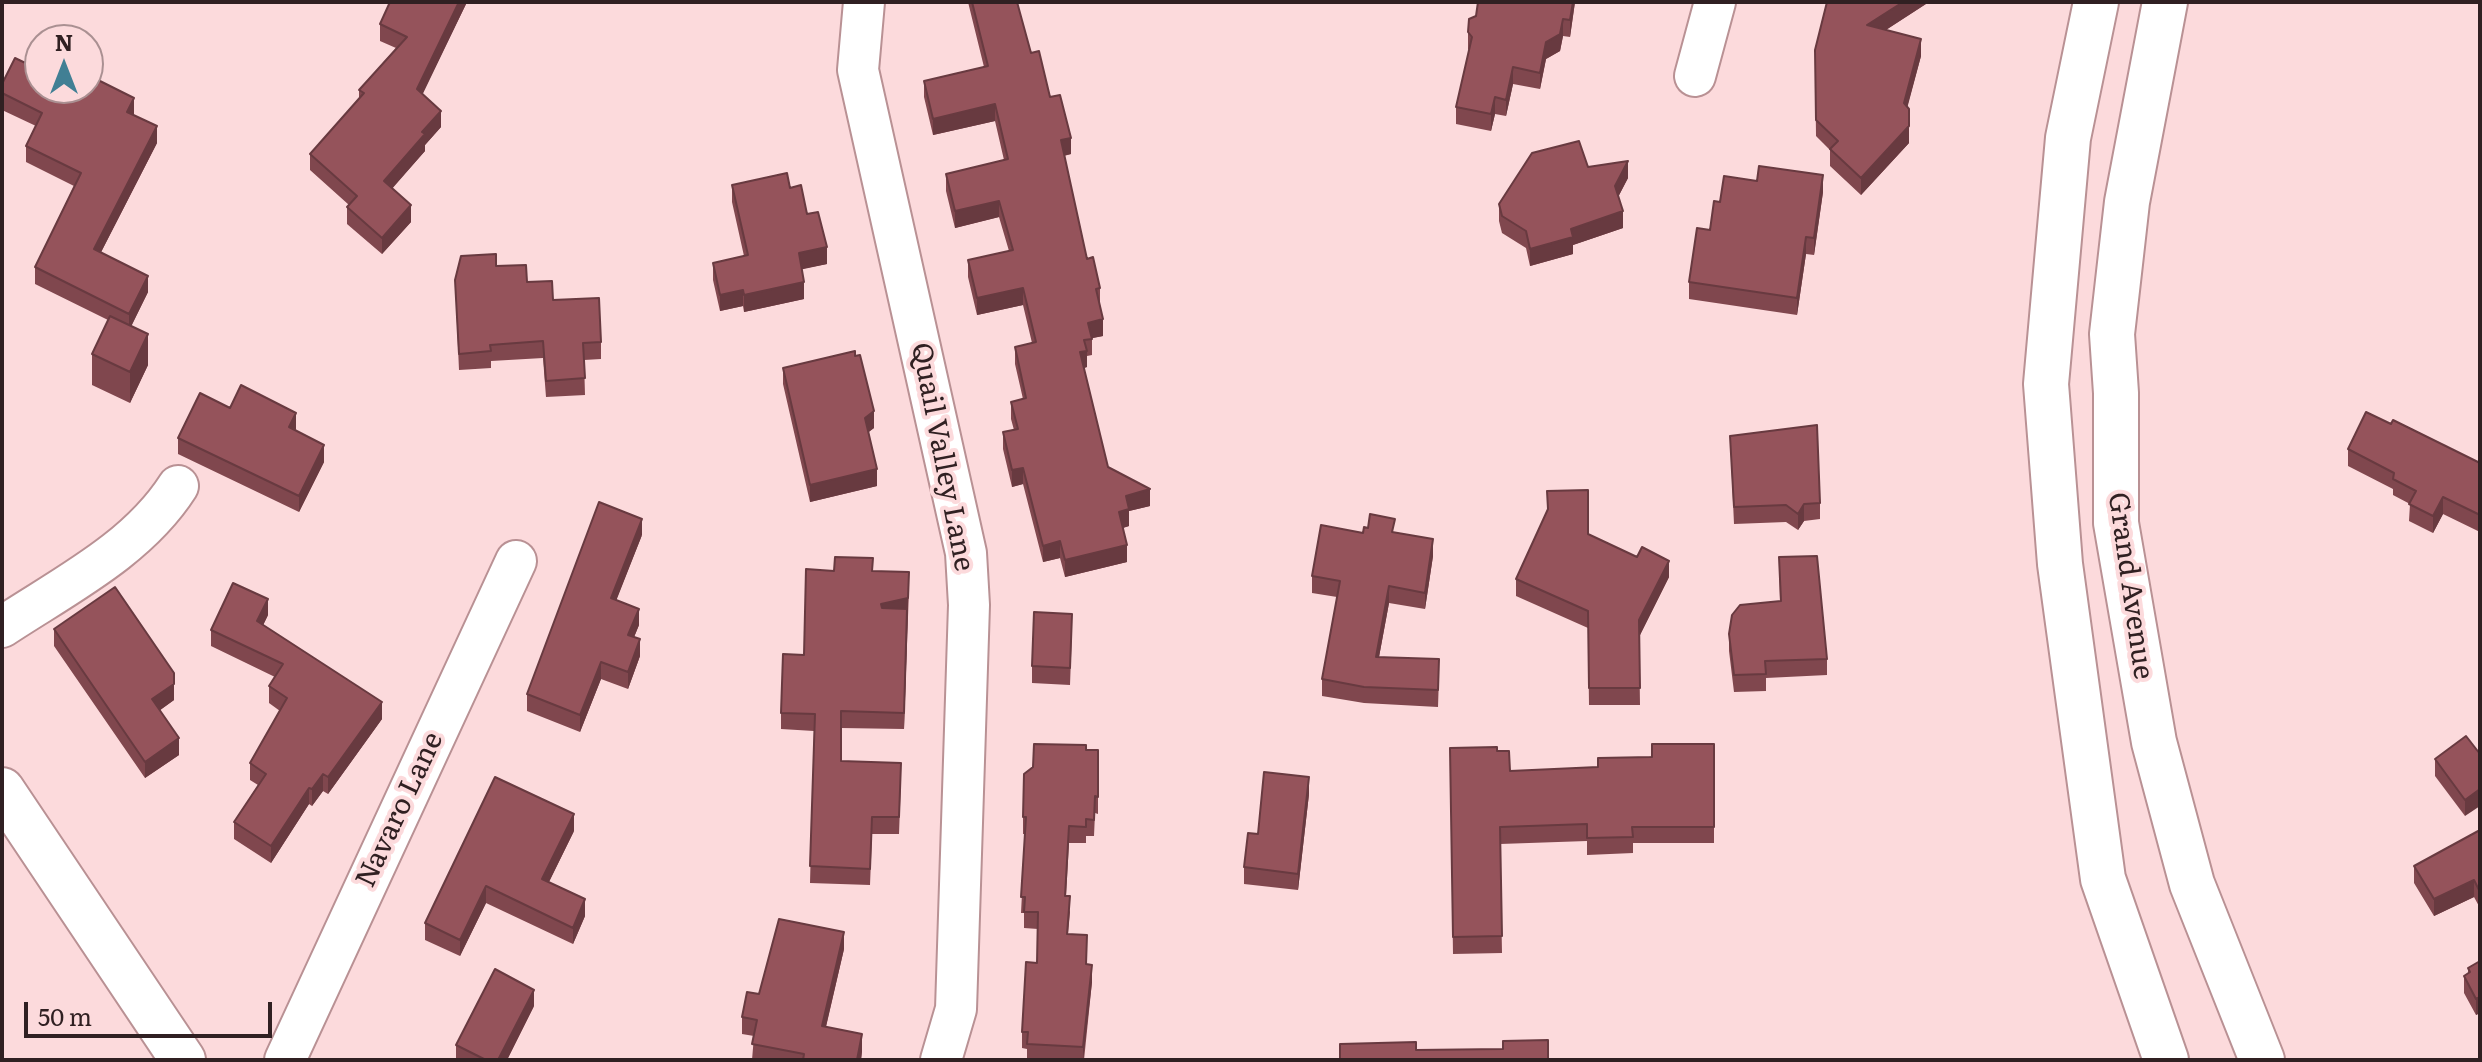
<!DOCTYPE html>
<html>
<head>
<meta charset="utf-8">
<style>
	body { margin:0 }
	#map { position:relative; width:2482px; height:1062px; overflow:hidden; background:#fcdadc; font-family:Literata,serif }
	canvas { display:block }
	.frame { position:absolute; inset:0; border:4px solid #302022; pointer-events:none }
	.north { position:absolute; left:24px; top:24px; width:80px; height:80px; box-sizing:border-box; background:#fcdadc; border:2px solid #aa9092; border-radius:50%; rotate:0deg; font-size:22px; font-weight:700; line-height:32px; text-align:center; color:#302022 }
	.north::after { content:''; display:block; margin:auto; width:28px; height:36px; background:#417f94; clip-path:polygon(50% 0,100% 100%,50% 72%,0 100%) }
	.scale { position:absolute; left:24px; top:1002px; width:248px; height:36px; box-sizing:border-box; border:4px solid #302022; border-top:0; padding-left:10px; font-size:24px; line-height:28px; white-space:nowrap; color:#302022; -webkit-text-stroke:6px #fcdadc; paint-order:stroke }
</style>
</head>
<body>
<div id="map">
<canvas width="2482" height="1062"></canvas>
<div class="frame"></div>
<div class="north">N</div>
<div class="scale">50 m</div>
</div>
<script>
const ctx = document.querySelector('canvas').getContext('2d');
ctx.lineJoin = 'round';
function stroke(path, color, width, dash) { ctx.strokeStyle = color; ctx.lineWidth = width; ctx.lineCap = dash ? 'butt' : 'round'; ctx.setLineDash(dash || []); ctx.stroke(path); }
function fillPath(path, color) { ctx.fillStyle = color; ctx.fill(path, 'evenodd'); }
function label(font, color, halo, rows, align = 'center') {
  ctx.font = font + ' Literata,serif'; ctx.lineWidth = 8; ctx.setLineDash([]); ctx.textBaseline = 'middle'; ctx.strokeStyle = halo; ctx.fillStyle = color; for (const [text, x, y, turn = 0] of rows) {
    ctx.save(); ctx.translate(x, y); ctx.rotate((+turn || 0) * Math.PI / 180); ctx.textAlign = isNaN(turn) ? turn : align; if (halo) ctx.strokeText(text, 0, 0); ctx.fillText(text, 0, 0); ctx.restore();
  }
}
const minor = new Path2D(`
	M864,2L858,70L966,553L969,605L956,1009L941,1060
	M1695,76L1715,2
	M2,627C64,586 137,550 178,486
	M285,1060L516,561`);
const major = new Path2D(`
	M2096,2L2068,138L2046,384L2060,564L2103,879L2166,1060
	M2165,2L2127,202L2112,334L2116,393V523L2154,742L2192,884L2262,1060
	M2,790L183,1060`);
const wall = new Path2D(`
	M390,2H467L422,94L441,127L425,145V151L392,188L411,222L382,254L347,224V207L349,205L310,170V154L359,98V90L396,48L380,41V24Z
	M968,2H1017L1031,53L1050,97L1071,154L1064,156L1070,186L1087,259L1100,288V305L1103,336L1092,338V355L1087,356V367L1084,368L1108,467L1150,506L1129,511V526L1123,528L1127,562L1065,577L1060,558L1043,562L1023,484L1012,487L1003,449V432L1014,430L1011,419V402L1023,399L1015,364V347L1032,343L1023,305L977,315L968,277V260L1009,251L999,217L955,228L946,191V174L1004,160L995,121L933,135L924,97V81L984,67Z
	M1478,2H1575L1570,37L1563,36L1560,51L1546,59L1540,89L1513,84L1506,116L1495,114L1491,131L1456,124V107L1469,50L1468,49V32L1476,16Z
	M1929,2L1886,30L1921,56L1907,107L1909,143L1861,195L1830,166V150L1816,136L1815,50Z
	M40,70L134,115L157,143L101,252L148,292L131,326L148,365L130,403L92,385V354L108,320L35,284V267L74,186L26,162V146L36,126L2,110V84Z
	M1588,167L1628,178L1618,197L1623,228L1573,245V254L1530,266L1526,248L1502,233L1499,221V204Z
	M732,185L790,188L807,214L827,264L801,269L804,299L744,312L743,306L720,311L713,280V263L744,256L732,202Z
	M1823,192L1814,255L1806,254L1797,315L1689,299V282L1720,202Z
	M496,266L553,300L601,342V359L584,360L585,395L546,397L543,358L491,361V368L459,370L455,280Z
	M783,368L874,428L868,432L877,486L810,502L783,384Z
	M230,408L295,430L324,462L299,512L178,454V438Z
	M2391,424L2480,463V532L2443,514L2433,533L2409,521L2410,504L2393,495V489L2348,466V449Z
	M1730,436L1820,503V519L1804,521L1798,530L1786,522L1734,524Z
	M1395,532L1433,556L1425,609L1389,603L1379,657L1439,676L1438,707L1364,703L1322,696V679L1337,597L1312,593V576L1363,533Z
	M1588,534L1669,577L1639,637L1640,705H1589L1588,628L1516,596V579Z
	M642,535L616,600L639,625L634,637L640,656L628,689L601,679L580,732L527,711V694Z
	M1779,557L1827,659V675L1766,678V691L1734,692L1729,651V634L1780,601Z
	M873,571L909,589L904,729L841,728V761L901,780L899,834H872L870,885L810,883L814,731L781,729V713L804,655Z
	M268,615L263,625L382,719L328,794L323,791L312,806L309,804L271,863L234,839V822L258,785L250,780V763L280,711L269,703V686L275,677L211,646V630Z
	M54,629L174,700L160,710L179,755L145,778L54,646Z
	M1072,630L1070,685L1032,683V666Z
	M2466,736L2465,816L2435,776V759Z
	M1714,744V843H1633V853L1587,855V841L1500,844L1502,953L1453,954L1450,748L1497,751L1510,771L1598,767Z
	M1086,750H1098V814L1095,813L1094,836H1086V843H1069L1066,896L1070,912L1068,934L1086,965L1092,982L1084,1060H1027V1049L1022,1048V1032L1037,963L1038,929L1024,928V913H1021L1025,834H1023V817Z
	M1309,794L1298,890L1244,884V867L1258,834Z
	M2480,830V908L2474,897L2434,916L2414,883V866Z
	M574,831L549,882L585,916L573,944L486,903L460,956L425,940V923Z
	M844,949L826,1027L862,1051L861,1060H752L754,1036L742,1034V1017L759,994Z
	M2480,961V1013L2476,1015L2464,993V976L2468,974V968Z
	M534,1006L507,1060H456V1045Z`);
const shadedWall = new Path2D(`
	M459,2H467L417,106V89Z
	M1573,2H1575L1570,37V20Z
	M1903,2H1929L1867,42V25Z
	M1563,19V36L1560,51L1546,59L1540,89V73L1546,42Z
	M1921,39V56L1904,120V103Z
	M1513,67V84L1506,116V100Z
	M1495,97V114L1491,131V114Z
	M134,98V115L127,112Z
	M995,104V121L933,135V119Z
	M1909,109V143L1861,195V178Z
	M441,111V127L425,145V151L384,198V181L422,132Z
	M157,126V143L94,266V249Z
	M1071,138V154L1061,156V140Z
	M1628,161V178L1615,203V186Z
	M1823,175V192L1814,255V238Z
	M999,201V217L955,228V211Z
	M411,205V222L382,254V238Z
	M1623,211V228L1573,245V254L1530,266V249L1571,229Z
	M1806,237V254L1797,315V298Z
	M827,247V264L799,270V253Z
	M148,276V292L129,331V314Z
	M804,282V299L744,312V295Z
	M1023,288V305L977,315V298Z
	M743,290V306L720,311V295Z
	M1103,319V336L1088,339V323Z
	M148,334V365L130,403V372Z
	M1087,351V367L1080,369V352Z
	M874,411V428L865,435V418Z
	M296,413V430L289,427Z
	M324,445V462L299,512V496Z
	M1023,468V484L1012,487V470Z
	M877,469V486L810,502V485Z
	M1150,489V506L1129,511V526L1119,529V512L1126,496Z
	M2443,497V514L2433,533V516Z
	M1804,504V521L1798,530V514Z
	M642,519V535L611,614V598Z
	M1433,539V556L1425,609V593Z
	M1060,541V558L1043,562V546Z
	M1127,545V562L1065,577V560Z
	M1669,561V577L1639,637V620Z
	M909,572L904,729V713L881,621V604Z
	M1389,586V603L1376,673V657Z
	M268,599V615L257,638V621Z
	M639,609V625L628,652V635Z
	M640,639V656L628,689V672Z
	M601,662V679L580,732V715Z
	M174,684V700L152,716V699Z
	M382,702V719L328,794V777Z
	M179,738V755L145,778V762Z
	M323,774V791L312,806V789Z
	M1309,777V794L1298,890V874Z
	M309,788V804L271,863V846Z
	M2480,789V806L2465,816V800Z
	M574,814V831L542,896V879Z
	M2474,880V897L2434,916V899Z
	M486,886V903L460,956V940Z
	M585,899V916L573,944V928Z
	M844,932V949L822,1043V1026Z
	M1092,965V982L1083,1060V1047Z
	M534,990V1006L507,1060H498Z
	M2480,997V1013L2476,1015V999Z
	M862,1034V1051L861,1060H857Z`);
const building = new Path2D(`
	M390,2H459L417,89L441,111L422,132L425,134L384,181L411,205L382,238L347,207L357,196L310,154L364,93L359,90L407,37L380,24Z
	M972,2H1017L1031,53L1039,51L1050,97L1060,95L1071,138L1061,140L1087,259L1093,257L1100,288L1096,289L1103,319L1088,323L1092,339L1084,340L1087,351L1080,352L1108,467L1150,489L1126,496L1129,509L1119,512L1127,545L1065,560L1060,541L1043,546L1023,468L1012,470L1003,432L1018,429L1011,402L1026,398L1015,347L1036,342L1023,288L977,298L968,260L1013,250L999,201L955,211L946,174L1008,159L995,104L933,119L924,81L988,66Z
	M1478,2H1573L1570,20L1563,19L1560,34L1546,42L1540,73L1513,67L1506,100L1495,97L1491,114L1456,107L1472,37L1468,32L1469,19L1476,16Z
	M1827,2H1903L1867,25L1921,39L1904,103L1909,109V126L1861,178L1830,149L1838,141L1816,120L1815,50Z
	M15,58L40,70V88H88V75L134,98L127,112L157,126L94,249L148,276L129,314L35,267L81,173L26,146L42,113L2,93V84Z
	M1579,141L1588,167L1628,161L1615,186L1623,211L1571,229L1573,237L1530,249L1526,231L1502,216L1499,204L1532,153Z
	M1759,166L1823,175L1814,238L1806,237L1797,298L1689,282L1697,228L1710,230L1714,201L1720,202L1724,176L1757,181Z
	M787,173L790,188L801,185L807,214L818,212L827,247L799,253L804,282L744,295L743,290L720,295L713,263L748,255L732,185Z
	M496,254V266L526,265L527,282L552,281L553,300L599,298L601,342L583,343L585,378L546,381L543,341L490,345L491,351L459,354L455,280L461,256Z
	M110,316L148,334L130,372L92,354Z
	M855,351V356L860,355L874,411L865,418L877,469L810,485L783,368Z
	M241,385L296,413L289,427L324,445L299,496L178,438L200,393L230,408Z
	M2366,412L2391,424L2393,420L2480,463V515L2443,497L2433,516L2409,504L2416,491L2393,479L2394,473L2348,449Z
	M1817,425L1820,503L1804,504L1798,514L1786,505L1734,507L1730,436Z
	M1588,490V534L1637,557L1642,547L1669,561L1639,620L1640,688H1589L1588,611L1516,579L1548,509L1547,491Z
	M599,502L642,519L611,598L639,609L628,635L640,639L628,672L601,662L580,715L527,694Z
	M1370,514L1395,519L1392,532L1433,539L1425,593L1389,586L1376,657L1439,659L1438,690L1364,687L1322,679L1340,581L1312,576L1321,525L1363,533L1364,527L1368,528Z
	M1817,556L1827,659L1765,661L1766,674L1734,675L1729,634L1732,615L1740,605L1781,601L1779,557Z
	M835,557L873,558L872,571L909,572L908,598L881,604L882,608L907,609L904,713L841,711V761L901,763L899,817H872L870,869L810,866L815,714L781,713L783,654L804,655L806,569L834,571Z
	M233,583L268,599L257,621L382,702L328,777L323,774L312,789L309,788L271,846L234,822L266,774L250,763L287,698L269,686L283,664L211,630Z
	M115,587L174,673V684L152,699L179,738L145,762L54,629Z
	M1034,612L1072,614L1070,668L1032,666Z
	M2466,736L2480,754V789L2465,800L2435,759Z
	M1034,744L1086,745V750H1098V797L1095,796L1094,820L1086,819V827L1069,826L1065,896H1070L1067,934L1087,935L1086,964L1092,965L1083,1047L1027,1044L1028,1032H1022L1026,962L1037,963L1038,912H1024L1025,897H1021L1026,817H1023L1024,774L1033,767Z
	M1652,744H1714V827H1632L1633,837L1587,838V824L1500,827L1502,936L1453,937L1450,748L1497,747V751H1509L1510,771L1598,767V758L1652,757Z
	M1264,772L1309,777L1298,874L1244,867L1248,833L1258,834Z
	M495,777L574,814L542,879L585,899L573,928L486,886L460,940L425,923Z
	M2480,830V892L2474,880L2434,899L2414,866Z
	M779,919L844,932L822,1026L862,1034L857,1060H803L804,1054L752,1044L757,1020L742,1017L747,992L759,994Z
	M2480,961V997L2476,999L2464,976L2470,972L2468,968Z
	M495,969L534,990L498,1060H486L456,1045Z
	M1548,1040V1060H1340V1044L1416,1042V1050L1503,1049V1041Z`);
const streetNames = [
	["Quail Valley Lane",942,457,79],
	["Grand Avenue",2130,586,82],
	["Navaro Lane",400,810,-65]
];
stroke(minor, '#b99194', 44);
stroke(major, '#b99194', 48);
stroke(minor, '#fff', 40);
stroke(major, '#fff', 44);
fillPath(wall, '#80474e');
fillPath(shadedWall, '#683a40');
fillPath(building, '#95535b');
stroke(building, '#683a40', 2);
label('28px', '#302022', '#fcdadc', streetNames);
</script>
</body>
</html>
